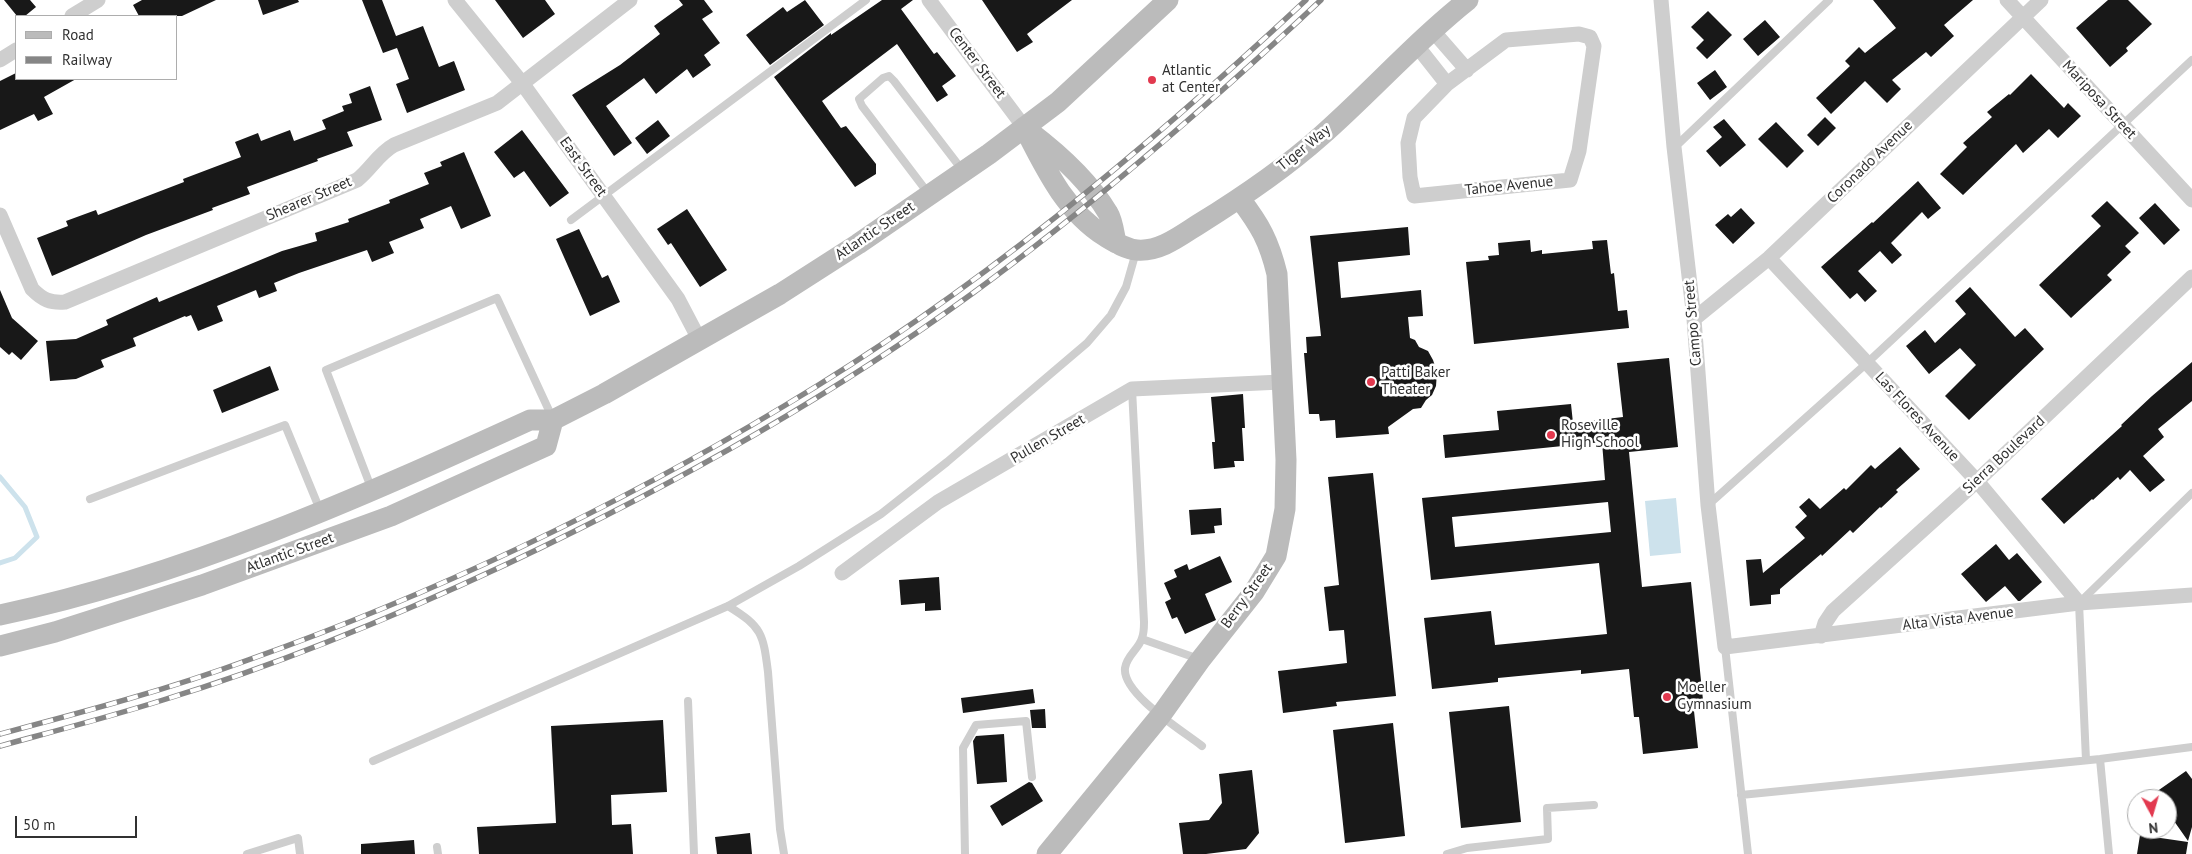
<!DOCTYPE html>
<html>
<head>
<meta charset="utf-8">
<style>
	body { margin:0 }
	#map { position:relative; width:2192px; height:854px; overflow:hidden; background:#fff; font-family:"PT Sans",sans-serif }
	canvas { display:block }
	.legend { position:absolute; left:15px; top:15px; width:162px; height:65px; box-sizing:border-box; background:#fff; border:1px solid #adadad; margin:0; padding:6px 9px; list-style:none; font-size:15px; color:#313131 }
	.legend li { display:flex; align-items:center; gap:10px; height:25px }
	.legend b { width:25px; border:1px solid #adadad }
	.north { position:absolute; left:2127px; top:789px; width:50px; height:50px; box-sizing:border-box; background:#fff; border:1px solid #adadad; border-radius:50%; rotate:174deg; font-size:14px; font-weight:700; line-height:20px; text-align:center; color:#313131 }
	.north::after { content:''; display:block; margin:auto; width:18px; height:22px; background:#e2394f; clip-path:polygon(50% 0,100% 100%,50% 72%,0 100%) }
	.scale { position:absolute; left:15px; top:816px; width:122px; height:22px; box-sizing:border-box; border:2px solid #313131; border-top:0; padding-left:6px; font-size:15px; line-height:18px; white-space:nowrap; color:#313131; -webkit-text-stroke:4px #fff; paint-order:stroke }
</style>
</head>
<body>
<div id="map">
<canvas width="2192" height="854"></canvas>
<ul class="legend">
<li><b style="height:6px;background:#bbb"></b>Road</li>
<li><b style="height:6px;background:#868686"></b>Railway</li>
</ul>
<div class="north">N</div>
<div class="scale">50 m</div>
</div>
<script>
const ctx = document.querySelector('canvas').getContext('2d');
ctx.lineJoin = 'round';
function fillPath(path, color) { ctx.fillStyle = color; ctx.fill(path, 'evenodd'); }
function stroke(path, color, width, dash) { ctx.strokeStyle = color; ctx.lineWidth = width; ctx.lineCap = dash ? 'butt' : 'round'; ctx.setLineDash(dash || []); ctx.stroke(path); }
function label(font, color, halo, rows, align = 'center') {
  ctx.font = font + ' "PT Sans",sans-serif'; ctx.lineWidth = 5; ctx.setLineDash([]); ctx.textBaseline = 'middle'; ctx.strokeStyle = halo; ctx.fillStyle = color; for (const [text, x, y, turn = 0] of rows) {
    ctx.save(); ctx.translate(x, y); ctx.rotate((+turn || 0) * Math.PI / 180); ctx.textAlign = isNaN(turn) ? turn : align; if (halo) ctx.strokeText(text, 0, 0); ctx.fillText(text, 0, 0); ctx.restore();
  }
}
const water = new Path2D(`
	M1676,498L1681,553L1650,556L1645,501Z`);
const stream = new Path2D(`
	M0,477L25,507L37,537L15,558L0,563`);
const building = new Path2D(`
	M4,0H30L36,7L25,16H17Z
	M142,0H216L182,16H139L133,5Z
	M258,0H298L299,2L263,15Z
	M362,0H382L396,36L423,26L439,67L454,61L465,90L407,113L396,84L409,79L397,48L383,53Z
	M495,0H545L555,14L523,38Z
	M679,0H704L713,12L702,19L720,43L704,55L711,65L693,78L687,69L656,94L644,78L606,106L632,143L614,156L572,95L620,65L660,34L654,26L683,5Z
	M805,0L824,25L770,65L746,35L783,7L787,12Z
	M882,0H913L901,9L934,54L937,52L956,76L942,86L948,95L937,102L897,44L822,101L841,128L846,126L876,164V174L855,187L774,77L831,33V35Z
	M982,0H1072L1027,34L1033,42L1017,52Z
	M1873,0H1973L1944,25L1954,36L1931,57L1926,52L1892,80L1901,89L1887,103L1865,81L1831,114L1816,98L1850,66L1845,61L1859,47L1865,53L1896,28Z
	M2108,0H2128L2152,24L2126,48L2128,51L2110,67L2076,28Z
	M1708,11L1732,35L1707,59L1696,48L1704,40L1691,27Z
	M1765,20L1780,37L1758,56L1743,39Z
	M1715,70L1727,87L1710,100L1697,83Z
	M16,73V79H76L44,97L53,114L38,121L34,114L0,130V81Z
	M2031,74L2064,108L2068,103L2081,116L2058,138L2049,129L2023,153L2016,144L1963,195L1940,174L1967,147L1963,143L1992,117L1987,112L2009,94L2010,95Z
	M370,86L382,120L347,132L353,146L317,159L318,161L247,187L250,194L212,208L213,210L146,235L52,276L37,238L68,226L66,221L96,210L98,215L184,182L183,179L241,157L235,142L258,133L261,141L290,130L294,141L326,129L322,120L344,111L342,106L352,103L349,94Z
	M1825,117L1836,128L1818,146L1807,135Z
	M1724,119L1746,145L1720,167L1706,151L1722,137L1713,127Z
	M658,120L670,136L647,154L635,138Z
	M1776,122L1804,151L1787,168L1758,139Z
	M522,130L569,193L550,207L524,171L514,178L494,152Z
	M464,152L491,216L461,229L451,206L420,219L424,228L389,242L394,253L372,262L367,250L299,273L274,283L277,291L259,298L256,290L217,306L223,321L198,331L191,315L186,317L185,316L133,338L136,346L101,360L104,367L76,379L50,381L46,341L76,339L108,325L106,320L157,297L159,302L282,251L317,241L315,233L349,222L348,219L390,203L389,200L429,184L424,173L442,166L440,162Z
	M1918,181L1941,208L1928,219L1922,212L1891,243L1902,255L1892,264L1880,251L1858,271L1877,291L1865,302L1857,293L1850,299L1821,267L1872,222L1873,223Z
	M2107,201L2139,233L2125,246L2131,252L2107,275L2112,280L2071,318L2039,285L2101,226L2091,216Z
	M2155,203L2180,230L2164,245L2139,218Z
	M1741,208L1755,223L1733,244L1715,225L1728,214L1731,217Z
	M687,209L727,270L700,287L671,243L668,245L657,229Z
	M1408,227L1410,255L1338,262L1341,298L1421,290L1423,316L1408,317L1410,338L1415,340L1419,347L1428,351L1433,360L1437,372L1436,386L1432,395L1426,400L1421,408L1413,409L1388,427L1389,434L1336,438L1335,420L1320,421L1319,414H1309L1304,353H1307L1306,337L1321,336L1310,236Z
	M579,229L602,278L608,275L620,302L590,316L556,239Z
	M1530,240L1531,252L1542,250V254L1593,249L1592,241L1607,240L1611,274L1614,273L1618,311L1627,310L1629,328L1474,344L1466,262L1489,260L1488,256L1499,255L1498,243Z
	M1970,287L2015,337L2025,328L2044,349L1969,420L1945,396L1976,365L1960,348L1929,374L1906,346L1925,330L1935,343L1966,314L1955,301Z
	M0,290L12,318L38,341L21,360L12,352L9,355L0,347Z
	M1669,358L1678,447L1629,452L1642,587L1691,582L1704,710L1694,711L1698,748L1643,754L1639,717H1634L1629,669L1581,674V670L1498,678V682L1432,689L1424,618L1491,611L1495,645L1607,634L1599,563L1431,580L1422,498L1605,480L1602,442L1445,458L1443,435L1499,430L1497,411L1571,404L1573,423L1623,417L1617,363ZM1608,502L1611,532L1455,547L1452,517Z
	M2192,362V401L2158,429L2164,437L2143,456L2165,480L2150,492L2130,470L2120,480L2118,477L2093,500L2092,499L2064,524L2041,499L2122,426L2121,425L2152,396Z
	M270,366L279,390L222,413L213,390Z
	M1243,394L1245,428H1242L1244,461H1234L1235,467L1214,469L1212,442H1215L1211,397Z
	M1900,447L1920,469L1896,490L1898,492L1881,508L1880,507L1853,533L1850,530L1822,556L1821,554L1780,589V594L1771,595V604L1750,606L1746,560L1761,559L1763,573L1805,538L1795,527L1807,516L1799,507L1809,498L1820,509L1844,488L1846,490L1871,465L1875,469Z
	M1373,473L1396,696L1336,702L1337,706L1283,713L1278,671L1347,663L1344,630L1329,631L1324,587L1339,585L1328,477Z
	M1221,508L1222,525L1214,526L1215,533L1191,535L1189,510Z
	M1996,544L2009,560L2017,553L2042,582L2020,601H2018L2005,586L1986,602L1961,574Z
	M1220,556L1232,582L1205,594L1216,620L1185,634L1177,617L1172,619L1165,602L1171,599L1164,583L1177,577L1174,570L1187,564L1189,570Z
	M939,577L941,610L925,611V603L901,605L899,580Z
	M1033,689L1035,703L963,713L961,698Z
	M1509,706L1521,822L1461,828L1449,712Z
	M1045,709L1046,728H1032L1030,710Z
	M663,720L667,792L611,795L612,825L631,824L633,854H479L477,827L556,823L551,726Z
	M1393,723L1405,836L1345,843L1333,730Z
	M1004,734L1007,782L977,784L973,741L976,736Z
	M1252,770L1259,833L1246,849L1206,854H1183L1179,823L1209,820L1222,803L1219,774Z
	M2186,771L2192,779V827L2188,841L2167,811V799H2146Z
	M1029,782L1032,783L1043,801L1002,826L990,806Z
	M750,833L752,854H717L715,837Z
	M2140,835L2188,842L2186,854H2137Z
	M414,840L415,854H361V844Z`);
const lane = new Path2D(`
	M1675,147L1829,0
	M928,193L862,106L859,99L883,78L889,76L894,81L963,171
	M571,220L866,0
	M1132,389L1144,622C1144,627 1144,633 1142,638C1139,649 1127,655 1125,668C1122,694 1183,731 1202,746
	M372,490L326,370L497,298L552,417
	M90,499L285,425L320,510
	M1708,505L1867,363L2192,60
	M728,606C762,627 763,633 768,672L780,829L784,854
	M1142,639L1199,659
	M1725,647L1748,854
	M688,701L694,854
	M2100,759L2109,854
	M2086,760L2079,603L2192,493
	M373,761L728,606L799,566L881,514L947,462L1087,343L1111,315L1126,287L1136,252
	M1741,795L2100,759L2192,747
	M437,847L438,854
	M247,854L298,838L300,854
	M965,854L963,748L976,725L1026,721L1032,777
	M1447,854L1467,848L1548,839L1547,808L1594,805`);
const street = new Path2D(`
	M455,0L522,83L678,299L700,341
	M929,0L1024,127
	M1661,0L1674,147L1694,319L1708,505L1725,647L2079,603L2192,595
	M2007,0L2192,200
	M72,16L98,0
	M1433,31L1467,70
	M1579,34L1590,37L1594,46L1579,151L1570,180L1414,196L1410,177L1408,143L1414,118L1447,84L1506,40Z
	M1417,46L1447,84
	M0,60L16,50
	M0,215L32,289C43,300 50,303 65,302L357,180C371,169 378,154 394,145L497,103L630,0
	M1769,258L1977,481L2079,603
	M1694,319L1769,258L2041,0
	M842,573L938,502L1132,389L1281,382
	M1821,636L1825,623L1833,611L1977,481L2192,277`);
const secondary = new Path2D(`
	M1024,127C1046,170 1065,211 1106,237C1116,243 1126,249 1137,250C1160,252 1180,236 1199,224C1241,198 1284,169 1321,136C1371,92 1416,41 1468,0
	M1030,132C1059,154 1089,181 1108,213C1113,221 1114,234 1116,243
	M0,615C185,576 359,498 530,420H553L604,394L780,294L858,244L989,154L1058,102L1168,0
	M0,646L55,632L202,585L391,516L546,446L553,420
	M1047,854L1161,715L1201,659L1254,592L1276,556L1285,509L1286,460L1277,274C1269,241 1260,225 1240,199`);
const rail = new Path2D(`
	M0,734C83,712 167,690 248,660C434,594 614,508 784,406C974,293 1145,150 1306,0
	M0,746C55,731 109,717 163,700C281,664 396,616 507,564C670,487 828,399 973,293C1096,203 1210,104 1321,0`);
const markers = [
	[1152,80,5,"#e2394f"],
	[1371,382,5,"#e2394f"],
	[1551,435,5,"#e2394f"],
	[1667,697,5,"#e2394f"]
];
const streetNames = [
	["Center Street",977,63,53],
	["Mariposa Street",2099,100,47],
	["Tiger Way",1304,148,-39],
	["Coronado Avenue",1870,162,-44],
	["East Street",583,167,54],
	["Tahoe Avenue",1509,186,-6],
	["Shearer Street",309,199,-23],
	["Atlantic Street",875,231,-34],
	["Campo Street",1693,323,-95],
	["Las Flores Avenue",1917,417,47],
	["Pullen Street",1048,439,-30],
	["Sierra Boulevard",2004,455,-43],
	["Atlantic Street",290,553,-20],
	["Berry Street",1247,596,-54],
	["Alta Vista Avenue",1958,619,-7]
];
const poiNames = [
	["Atlantic",1162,71],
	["at Center",1162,88],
	["Patti Baker",1381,373],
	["Theater",1381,390],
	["Roseville",1561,426],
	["High School",1561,443],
	["Moeller",1677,688],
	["Gymnasium",1677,705]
];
fillPath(water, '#cde2ec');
stroke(stream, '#cde2ec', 5);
fillPath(building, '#181818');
stroke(lane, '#cecece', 8);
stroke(street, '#cecece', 15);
stroke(secondary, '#bbb', 21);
stroke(rail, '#868686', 5.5);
stroke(rail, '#fff', 4, [11]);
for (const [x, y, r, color] of markers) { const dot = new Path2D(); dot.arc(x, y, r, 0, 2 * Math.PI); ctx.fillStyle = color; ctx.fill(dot); stroke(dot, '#fff', 2); }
label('15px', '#313131', '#fff', streetNames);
label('15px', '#313131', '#fff', poiNames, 'left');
</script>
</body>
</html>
